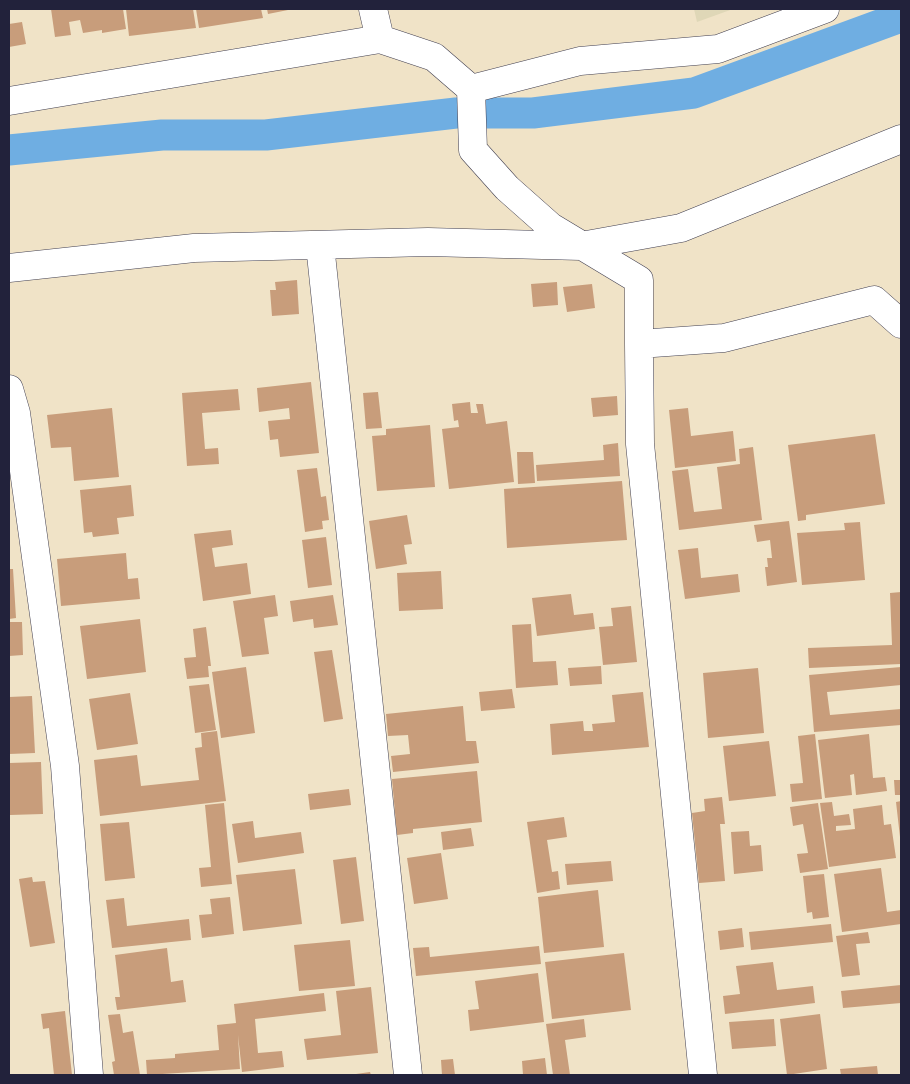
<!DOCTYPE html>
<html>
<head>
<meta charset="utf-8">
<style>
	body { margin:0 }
	#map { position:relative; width:910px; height:1084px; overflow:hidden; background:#f0e3c7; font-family:"IM FELL DW Pica",serif }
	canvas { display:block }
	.frame { position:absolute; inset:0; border:10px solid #22223b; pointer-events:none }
</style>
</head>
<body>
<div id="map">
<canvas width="910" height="1084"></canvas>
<div class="frame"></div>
</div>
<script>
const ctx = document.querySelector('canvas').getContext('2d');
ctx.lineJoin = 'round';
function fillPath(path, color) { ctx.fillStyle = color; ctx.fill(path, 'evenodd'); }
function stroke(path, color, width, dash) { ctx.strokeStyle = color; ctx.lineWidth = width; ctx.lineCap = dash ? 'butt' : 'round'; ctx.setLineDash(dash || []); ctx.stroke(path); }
const built = new Path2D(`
	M694,9H733L697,22Z`);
const canal = new Path2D(`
	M9,150L162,135H266L456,113H533L694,93L901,17`);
const building = new Path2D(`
	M51,9H123L126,29L102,33V30L83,33L80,20L69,22L71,35L55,37Z
	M126,9H193L196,28L129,36Z
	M196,9H261L263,18L199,28Z
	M267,9H288V10L268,14Z
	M22,22L26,44L9,47V24Z
	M297,280L299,314L272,316L270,290H276L275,282Z
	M557,282L558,305L533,307L531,284Z
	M592,284L595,308L567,312L563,287Z
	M311,382L319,453L280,457L278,439L270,440L268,421L290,419L289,408L259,412L257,388Z
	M238,389L240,410L202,413L205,449L218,448L219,464L187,466L182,393Z
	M378,392L382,428L366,429L363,393Z
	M617,396L618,415L593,417L591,398Z
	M470,402L471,413H478L476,404H483L486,424L507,421L514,482L449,489L442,429L459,427L458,420L454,421L452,404Z
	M112,408L119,477L74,481L71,447L51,448L47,415Z
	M688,408L691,436L733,431L736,461L675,468L669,410Z
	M430,425L435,487L377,491L372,436L386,435V429Z
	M875,434L885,504L806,515V520L798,521L788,445Z
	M618,443L620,476L537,481L536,465L604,460L603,445Z
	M753,447L762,520L679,530L672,471L688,469L694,512L722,509L717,467L740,464L739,449Z
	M517,452H533L535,483L518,484Z
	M317,468L321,497L326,496L329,520L322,521L323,529L305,532L297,470Z
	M622,481L627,540L507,548L504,489Z
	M131,485L134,516L117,518L119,534L93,537L92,532L84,533L80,490Z
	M407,515L412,544L404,545L407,564L376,569L369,521Z
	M789,521L797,582L767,586L765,567H768L767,558H772L770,540L757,542L754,525Z
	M860,522L865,580L802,585L797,533L845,530L844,523Z
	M231,530L233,545L212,548L215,567L247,563L251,594L203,601L194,534Z
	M326,537L332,585L308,588L302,540Z
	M698,548L701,578L738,574L740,592L685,599L678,550Z
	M126,553L128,579L138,578L140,599L61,606L57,559Z
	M9,569H13L16,618L9,619Z
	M441,571L443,609L399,611L397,573Z
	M901,592V664L809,668L808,648L892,645L890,593Z
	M571,594L574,615L593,613L595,629L537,636L532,598Z
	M275,595L278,616L264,618L269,654L242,657L233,601Z
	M333,595L338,625L314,628L313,619L293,622L290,601Z
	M631,606L637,662L603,665L599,627L613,626L611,608Z
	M140,619L146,672L87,679L80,626Z
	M9,622H22L23,655L9,656Z
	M531,624L533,662L556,661L558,685L516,688L512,625Z
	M206,627L211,666H208L209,677L187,679L184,658L196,657L193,629Z
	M332,650L343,719L324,722L314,652Z
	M601,666L602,684L570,686L568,668Z
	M246,667L255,733L221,738L212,672Z
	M901,667V685L827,692L830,715L901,709V725L814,732L809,675Z
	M758,668L764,733L708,738L703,673Z
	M209,684L216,730L195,733L189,686Z
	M512,689L515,708L481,711L479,692Z
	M643,692L649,747L552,755L550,724L583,721L584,731H593L592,724L615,722L612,695Z
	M130,693L138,744L97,750L89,699Z
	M32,696L35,753L9,754V697Z
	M463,706L466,741H476L479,763L393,772L391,756L410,754L408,735L388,736L386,714Z
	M217,731L226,801L100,816L94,760L137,755L141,786L199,780L195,748L202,747L201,733Z
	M815,734L822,799L792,802L790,784L803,783L798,736Z
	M869,734L873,778L885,777L887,791L856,795L854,774L850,775L852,795L825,798L818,740Z
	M769,741L776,796L729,801L723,746Z
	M41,762L43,814L10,815L9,763Z
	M477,771L482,822L413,829V833L397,835L392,779Z
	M894,780H901V795H895Z
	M349,789L351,805L310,810L308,794Z
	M722,797L725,824H720L725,881L699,883L692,813L705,811L704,799Z
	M901,801V837H900L896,802Z
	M832,802L834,816L849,814L851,825L836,826V831L855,829L853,809L882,805L884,825L891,824L896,858L829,867L820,803Z
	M224,803L232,884L201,887L199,868L211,867L205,805Z
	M818,803L828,869L800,873L797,854L808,853L803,824L793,826L790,807Z
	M564,817L567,837L547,840L552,872L558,871L560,889L537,893L527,822Z
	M253,821L255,838L301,832L304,853L238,863L232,824Z
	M129,822L135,878L105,881L100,824Z
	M471,828L474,846L443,850L441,832Z
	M749,831L750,846L761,845L763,871L734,874L731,832Z
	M441,853L448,899L414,904L407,858Z
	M356,857L364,921L341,924L333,860Z
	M611,861L613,881L567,885L565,864Z
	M881,868L887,912L901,910V924L842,932L834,874Z
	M295,869L302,924L243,931L236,875Z
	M824,874L829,917L813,919L812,912L807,913L803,876Z
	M32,877L33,882L45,881L55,943L30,947L19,879Z
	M598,890L604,947L544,953L538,897Z
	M230,897L234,934L202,938L199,915L212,914L210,899Z
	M124,898L127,926L189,919L191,940L112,948L106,900Z
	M831,924L833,942L751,950L749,932Z
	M742,928L744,947L720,950L718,931Z
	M868,932L870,943L856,944L860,975L842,977L836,936Z
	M350,940L355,986L299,991L294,945Z
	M539,946L541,964L416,976L413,948L429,947L430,957Z
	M167,948L171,982L183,980L186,1002L117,1010L115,997H120L115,955Z
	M624,953L631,1010L552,1019L545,962Z
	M773,962L777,990L813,986L815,1003L725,1014L723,996L740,994L736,966Z
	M538,973L544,1022L470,1031L468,1010L479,1009L475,981Z
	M901,985V1003L843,1008L841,991Z
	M371,987L378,1053L307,1060L304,1039L341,1035L336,991Z
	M324,993L326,1011L255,1019L258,1053L282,1051L284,1067L242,1072L238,1035L240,1069L147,1075L146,1060L175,1058V1054L219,1050L217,1025L236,1023L234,1004Z
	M65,1011L72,1075H54L49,1028L43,1029L41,1014Z
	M120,1014L123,1033L133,1031L140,1075H114L112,1062L115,1061L108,1015Z
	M820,1014L827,1069L787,1075L780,1019Z
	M584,1019L586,1037L565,1040L570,1075H553L546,1024Z
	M774,1019L776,1046L732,1049L729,1022Z
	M545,1058L547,1075H523L522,1061Z
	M453,1059L455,1075H442L441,1060Z
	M877,1066L878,1075H841L840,1069Z
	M370,1072L371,1075H356V1074Z`);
const minor = new Path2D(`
	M380,39L434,57L471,89L473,150L507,188L551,227L639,280V344L724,338L874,300L901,324
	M471,89L580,61L718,49L825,9
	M9,101L380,39L373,9
	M320,245L408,1075
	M9,268L194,248L428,242L581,246L681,228L901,139
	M639,344L640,444L703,1075
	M9,389L16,413L65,766L89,1075`);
fillPath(built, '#dfd7b7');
stroke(canal, '#6faee2', 31);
fillPath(building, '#c89d7b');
stroke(minor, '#413f50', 29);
stroke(minor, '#fff', 28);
</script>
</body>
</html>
